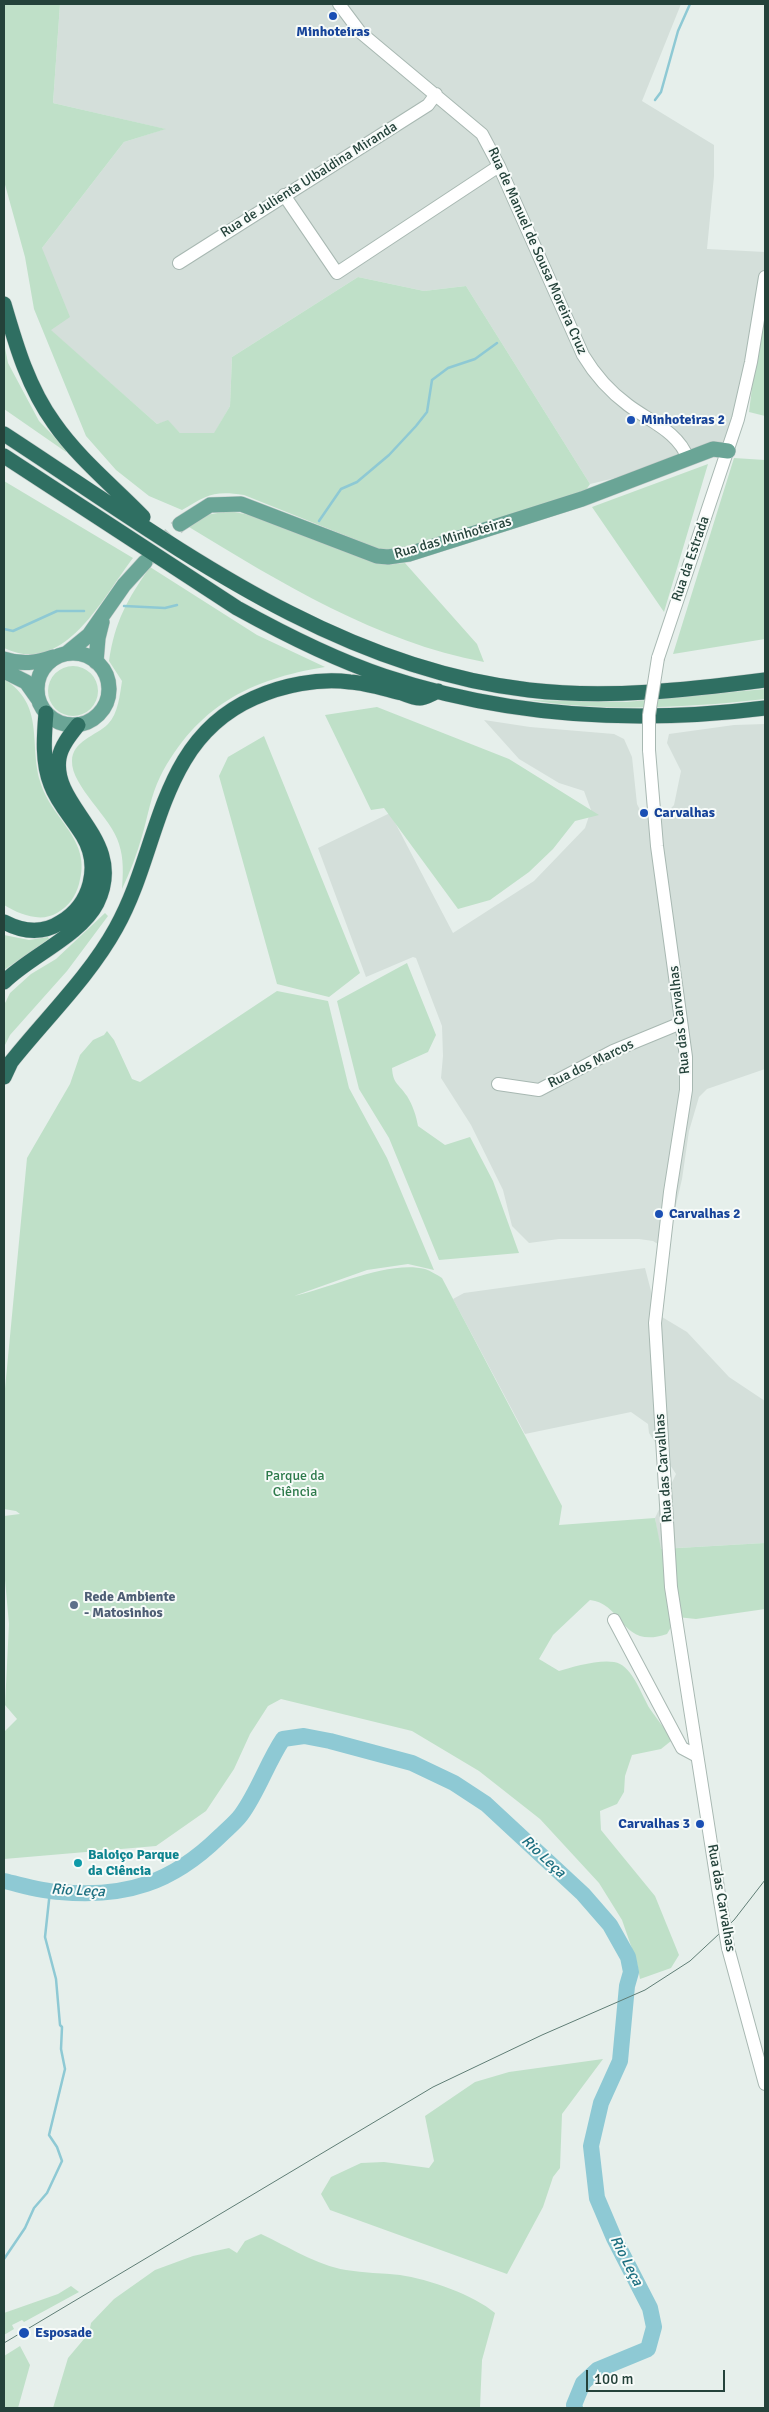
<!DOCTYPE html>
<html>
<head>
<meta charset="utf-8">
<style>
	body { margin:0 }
	#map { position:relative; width:769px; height:2412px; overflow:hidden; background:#e6efeb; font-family:Signika,sans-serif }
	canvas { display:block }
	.frame { position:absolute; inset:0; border:5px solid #24423a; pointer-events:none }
	.scale { position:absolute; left:586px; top:2370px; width:139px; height:22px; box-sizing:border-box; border:2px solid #24423a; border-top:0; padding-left:6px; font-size:15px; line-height:18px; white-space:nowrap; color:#24423a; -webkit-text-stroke:4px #f7fbf9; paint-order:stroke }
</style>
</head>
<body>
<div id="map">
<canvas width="769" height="2412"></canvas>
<div class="frame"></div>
<div class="scale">100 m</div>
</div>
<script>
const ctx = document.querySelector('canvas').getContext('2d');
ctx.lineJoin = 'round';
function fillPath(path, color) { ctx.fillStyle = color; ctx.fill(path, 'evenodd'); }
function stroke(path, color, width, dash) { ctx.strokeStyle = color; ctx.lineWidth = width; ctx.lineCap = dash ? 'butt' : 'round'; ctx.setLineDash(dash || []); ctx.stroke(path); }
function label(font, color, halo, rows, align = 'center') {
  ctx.font = font + ' Signika,sans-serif'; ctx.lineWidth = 4; ctx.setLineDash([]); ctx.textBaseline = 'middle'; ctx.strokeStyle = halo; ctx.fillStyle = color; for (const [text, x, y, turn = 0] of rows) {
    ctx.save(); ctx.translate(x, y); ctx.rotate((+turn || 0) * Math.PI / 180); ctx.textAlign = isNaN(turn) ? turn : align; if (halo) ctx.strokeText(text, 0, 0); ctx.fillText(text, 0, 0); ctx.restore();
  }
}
const built = new Path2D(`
	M60,4H681L642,101L714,145V176L707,249L765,252V271L728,451L590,484L466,286L424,291L358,277L232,357L230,406L214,434L180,433L168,421L157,424L50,330L42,248L124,142L165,129L53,103Z
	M484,720L530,727L614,734L624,739L632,757L637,804L643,816L658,822L674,805L681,771L667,743L669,734L734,725L765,724V1069L707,1089L699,1097L689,1131L682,1179L668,1239L661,1246L653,1241L639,1239H559L529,1243L512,1226L503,1190L471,1125L441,1078L443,1056L442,1026L416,958L413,957L366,977L318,848L390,813L453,933L534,881L585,828L591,810L584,791L559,783L519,759Z
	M645,1268L657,1314L687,1332L729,1377L765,1401V1543L660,1549L655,1518L676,1474L649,1433L648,1424L631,1412L525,1434L453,1299L464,1293Z`);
const green = new Path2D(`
	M4,4H60L53,103L166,129L124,142L42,248L70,317L51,330L157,424L168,420L180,433H214L230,406L232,357L358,277L424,291L466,286L590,484L586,490L400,550L379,549L244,495C214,490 207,495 182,510L149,496L116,470L86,436L34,309L25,257L4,181Z
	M765,283V416L749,412Z
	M4,343L8,363L39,421L67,450L66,452L4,409Z
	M734,458L765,460V639L673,654Z
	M708,464L664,612L592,507Z
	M4,481L133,558C102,598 65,677 4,648Z
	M229,511L250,515L386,565L405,563L477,644L484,662C377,642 281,583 189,527L206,515Z
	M150,567L257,635L325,667C250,679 196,707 160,777C151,795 148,816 142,836C137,854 130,872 122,889C123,874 124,859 119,844C112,818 71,786 72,761C72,741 96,736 108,724C118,714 120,694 122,681L109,661C115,621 127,600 150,567Z
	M48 691a25 25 0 1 1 50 0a25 25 0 1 1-50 0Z
	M4,679C45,705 29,742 40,781C51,820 93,839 79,884C75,897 70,905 57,913C40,923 19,914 4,905Z
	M765,689V699C686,708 607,712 528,700L626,702Z
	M377,707L509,759L599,815L575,821L553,849L529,872L490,900L458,909L384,808L371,810L325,715Z
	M264,736L360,973L329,997L277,984L219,776L228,757Z
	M105,913L108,916L67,971L10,1035L4,1047V1005L10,993L31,974L56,959Z
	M4,935L29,940L48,937L49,939L4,970Z
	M407,963L436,1035L428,1052L392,1068C393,1084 399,1084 407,1096C413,1106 416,1115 418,1126L445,1145L470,1137L493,1181L519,1253L439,1260L389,1138L359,1089L337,1001Z
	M277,991L328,1001L349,1088L387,1158L434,1270L408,1264L367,1270L294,1296C331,1288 388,1260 425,1269C431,1271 437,1275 442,1278L562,1506L559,1525L655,1518L661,1549L765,1543V1609L696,1619L677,1617L667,1634C621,1650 624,1604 590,1600L553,1635L539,1659L559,1671C573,1667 606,1657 620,1664C634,1671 642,1696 650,1709C657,1719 664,1728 671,1737V1741L661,1749L632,1755L625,1776L624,1792L617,1804L600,1811L601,1830L655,1896L679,1955L671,1968L640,1979L637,1963L622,1920L599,1883L540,1819L479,1771L412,1731L281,1699L268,1706L250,1734L234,1769L206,1811L156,1846L4,1859V1732L17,1719L5,1705L9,1624L4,1569V1516L20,1514L16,1511L4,1509V1399L27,1158L70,1084L80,1055L93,1040L104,1035L107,1031L114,1040L132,1079L140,1082Z
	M603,2059L562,2114L560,2168L553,2177L543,2207L507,2274L330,2210L321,2194L331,2177L361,2163L384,2162L429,2168L434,2161L425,2116L475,2082L509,2072Z
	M261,2234C289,2247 316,2265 346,2270C364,2273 382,2273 400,2275C428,2279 474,2295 495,2313L482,2360L480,2408H53L68,2358L89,2333L91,2323L114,2299L155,2270L193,2256L229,2248L237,2253L245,2241Z
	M71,2286L79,2292L24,2322L22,2320L12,2325L14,2329L4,2335V2313L58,2294Z
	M20,2346L30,2365L18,2408H4V2356Z`);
const water = new Path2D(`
	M591,2372L593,2377L580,2399V2408H569C565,2394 581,2381 591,2372Z`);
const stream = new Path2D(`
	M655,100L661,92L678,31L690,4
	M319,521L341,489L357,482L389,455L416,426L427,412L432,380L448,368L475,359L497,343
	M124,606L165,608L177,605
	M4,629L13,631L57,611H84
	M4,2259L25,2228L34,2208L47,2193L62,2161L57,2147L49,2135L65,2069L61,2049L62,2027L60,2025L56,1979L45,1937L50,1891`);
const river = new Path2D(`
	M4,1881C22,1885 41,1891 60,1892C125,1898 172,1883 219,1837C226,1830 235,1823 241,1815C258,1792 267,1763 283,1739L304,1736L330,1741L412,1763L454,1783L486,1804L583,1894L610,1925L628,1957L631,1972L627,1986L620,2061L601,2103L591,2146L597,2198L614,2238L650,2308L654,2327L648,2349L597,2370L583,2383L574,2405L575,2408`);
const majorTunnel = new Path2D(`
	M145,562L180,524`);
const minor = new Path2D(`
	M339,4L360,32L482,134L499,166L583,355C595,375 609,391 628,405C649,421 679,432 688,459
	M284,195L337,273L499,166
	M179,263L428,105L436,94
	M658,658L738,419L751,362L765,277
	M649,750L657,846L686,1057V1090L670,1192L655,1323L671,1587L720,1901
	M498,1084L539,1090L613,1051L681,1023
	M614,1620L682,1748L697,1756
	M728,1948L765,2084`);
const major = new Path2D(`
	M180,524L210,505L241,504L377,556L388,557L409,554L582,499L713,449L728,451
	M67,653L89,635L124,585L145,562
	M37 689a36 36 0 1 1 72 0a36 36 0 1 1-72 0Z
	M4,659C22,665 36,663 53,657
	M96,662L98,638L102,622
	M4,671L26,682L38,699`);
const highway = new Path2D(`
	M4,304C16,345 28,387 54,423C79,459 113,486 143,517
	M4,434C167,540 329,667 529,690C608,699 687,690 765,680
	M4,456L237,608C284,634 333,659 384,676C507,717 638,724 765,708
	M4,922C23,932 43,934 61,922C91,904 101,866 83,836C73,819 58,804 51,785C42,763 44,736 46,713
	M4,982C30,956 80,936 97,903C128,839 51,808 59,758C61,746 70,735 78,725
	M4,1077L11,1062C46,1018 89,977 116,928C161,848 157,741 254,698C283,685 318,678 350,682C367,683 385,689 402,693C407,695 415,698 420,698C425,698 433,693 438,691`);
const tram = new Path2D(`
	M4,2343L433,2087L542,2035L645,1990L690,1961L734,1920L765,1880`);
const minorBridge = new Path2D(`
	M649,750V715L658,658
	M720,1901L728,1948`);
const markers = [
	[333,16,5,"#1a4fb4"],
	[631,420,5,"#1a4fb4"],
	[644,813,5,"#1a4fb4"],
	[659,1214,5,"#1a4fb4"],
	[74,1605,5,"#5c6f8a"],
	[700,1824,5,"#1a4fb4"],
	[78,1863,5,"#0f9aa8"],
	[24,2333,6,"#1a4fb4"]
];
const transitNames = [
	["Minhoteiras",333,32,"center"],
	["Minhoteiras 2",641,420],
	["Carvalhas",654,813],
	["Carvalhas 2",669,1214],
	["Carvalhas 3",690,1824,"right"],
	["Esposade",35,2333]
];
const streetNames = [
	["Rua de Julienta Ulbaldina Miranda",309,180,-32],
	["Rua de Manuel de Sousa Moreira Cruz",537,251,66],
	["Rua das Minhoteiras",453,538,-16],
	["Rua da Estrada",691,559,-71],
	["Rua das Carvalhas",680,1020,-96],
	["Rua dos Marcos",591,1064,-26],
	["Rua das Carvalhas",664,1468,-94],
	["Rua das Carvalhas",721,1898,80]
];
const parkNames = [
	["Parque da",295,1476],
	["Ciência",295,1492]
];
const serviceNames = [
	["Rede Ambiente",84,1597],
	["- Matosinhos",84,1613]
];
const cultureNames = [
	["Baloiço Parque",88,1855],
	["da Ciência",88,1871]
];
const waterNames = [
	["Rio Leça",543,1857,43],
	["Rio Leça",78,1891,3],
	["Rio Leça",626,2261,63]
];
fillPath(built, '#d4dfda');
fillPath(green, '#bfe0c8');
fillPath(water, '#8ec9d4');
stroke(stream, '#8ec9d4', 2.5);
stroke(river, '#8ec9d4', 16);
stroke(majorTunnel, '#bfccc8', 15, [15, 8]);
stroke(minor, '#a8b8b2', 14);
stroke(major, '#c2cac8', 16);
stroke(highway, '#c2cac8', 16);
stroke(minor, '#fff', 12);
stroke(major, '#6aa596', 15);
stroke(highway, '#2f6f62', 15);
stroke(tram, '#5f7d75', 1);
stroke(minorBridge, '#a8b8b2', 14, []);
stroke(minorBridge, '#fff', 12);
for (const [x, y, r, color] of markers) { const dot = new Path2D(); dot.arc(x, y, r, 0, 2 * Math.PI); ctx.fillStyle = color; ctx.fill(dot); stroke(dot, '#f7fbf9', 2); }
label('bold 14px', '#164399', '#f7fbf9', transitNames, 'left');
label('14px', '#24423a', '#f7fbf9', streetNames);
label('14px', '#2d7a4b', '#f7fbf9', parkNames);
label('bold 14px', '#4e5e75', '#f7fbf9', serviceNames, 'left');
label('bold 14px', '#0d838f', '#f7fbf9', cultureNames, 'left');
label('italic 15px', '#1c6f80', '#f7fbf9', waterNames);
</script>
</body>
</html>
